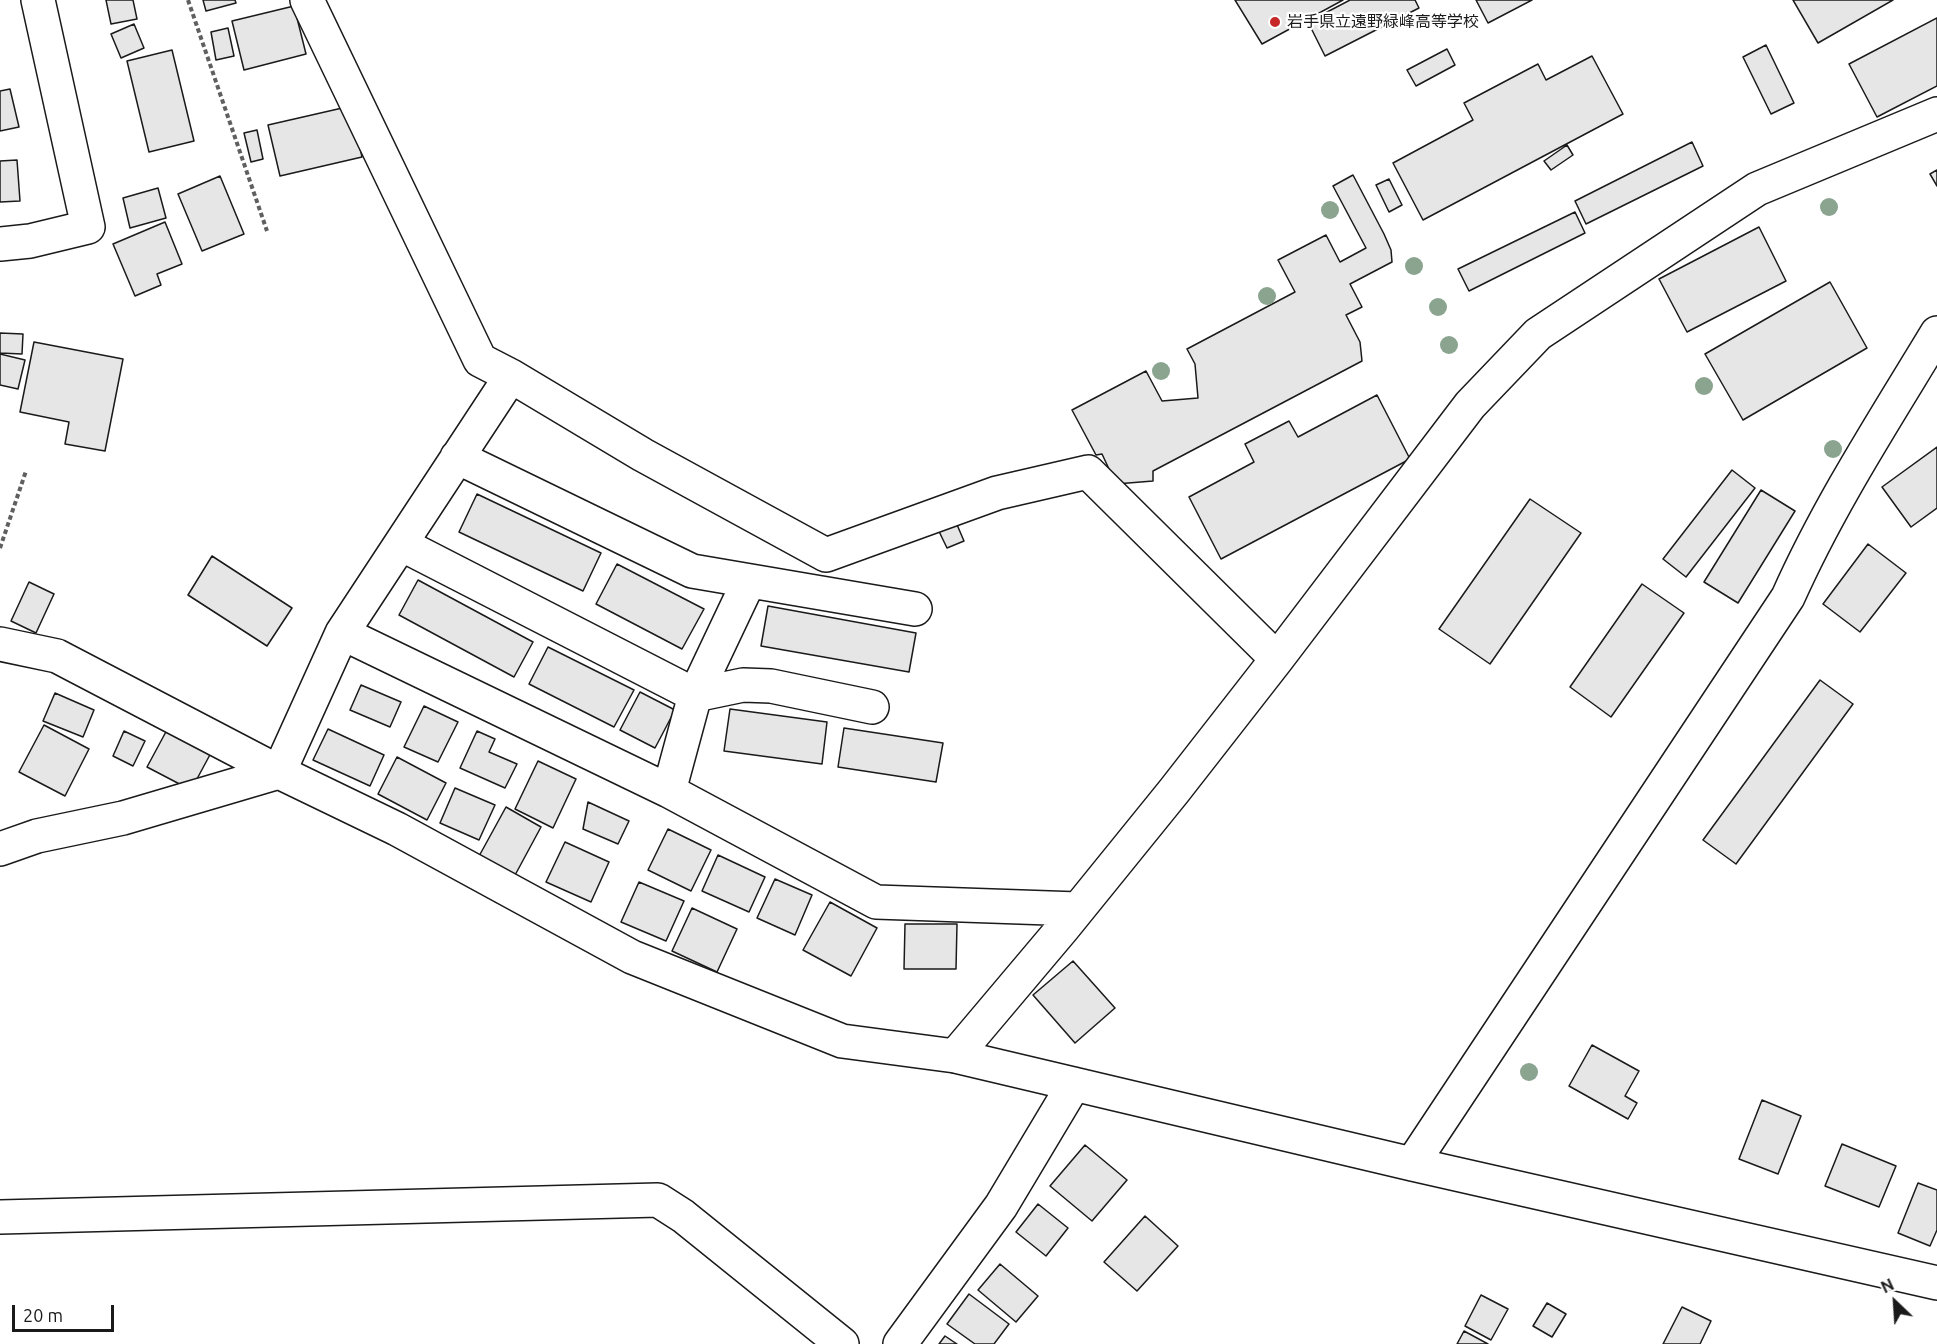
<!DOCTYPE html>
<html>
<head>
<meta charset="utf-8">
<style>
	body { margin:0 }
	#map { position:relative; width:1937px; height:1344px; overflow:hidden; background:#fff; font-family:Ubuntu,sans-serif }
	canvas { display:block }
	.north { position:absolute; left:1865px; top:1272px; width:60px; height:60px; -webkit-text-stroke:4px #fff; paint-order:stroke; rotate:335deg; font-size:16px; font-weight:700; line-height:24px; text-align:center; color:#1a1a1a }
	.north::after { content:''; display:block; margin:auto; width:21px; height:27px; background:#1a1a1a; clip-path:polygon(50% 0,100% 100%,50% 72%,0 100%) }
	.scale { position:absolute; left:12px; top:1305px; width:102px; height:27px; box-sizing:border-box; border:3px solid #1a1a1a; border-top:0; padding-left:8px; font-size:18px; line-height:21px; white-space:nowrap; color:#1a1a1a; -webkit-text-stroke:4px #fff; paint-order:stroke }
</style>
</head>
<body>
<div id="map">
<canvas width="1937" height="1344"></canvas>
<div class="north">N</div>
<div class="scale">20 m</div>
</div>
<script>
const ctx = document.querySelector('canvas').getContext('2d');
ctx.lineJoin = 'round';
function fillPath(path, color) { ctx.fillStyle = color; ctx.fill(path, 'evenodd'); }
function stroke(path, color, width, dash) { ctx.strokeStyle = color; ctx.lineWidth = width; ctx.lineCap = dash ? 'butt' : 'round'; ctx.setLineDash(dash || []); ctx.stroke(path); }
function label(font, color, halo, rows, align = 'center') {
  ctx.font = font + ' Ubuntu,"Noto Sans JP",sans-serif'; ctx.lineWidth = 4.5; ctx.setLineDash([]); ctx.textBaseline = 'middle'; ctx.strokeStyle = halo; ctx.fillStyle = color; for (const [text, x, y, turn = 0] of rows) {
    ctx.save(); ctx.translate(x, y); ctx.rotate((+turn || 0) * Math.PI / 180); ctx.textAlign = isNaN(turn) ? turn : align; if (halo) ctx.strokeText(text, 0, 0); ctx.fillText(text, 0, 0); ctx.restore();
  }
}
const building = new Path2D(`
	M106,0H133L137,19L111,24Z
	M203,0H235L236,3L206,11Z
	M1235,0H1343L1262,44Z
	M1350,0H1415L1419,8L1325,56L1308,22Z
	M1476,0H1532L1488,23Z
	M1793,0H1893L1818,43Z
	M294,6L306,54L244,70L232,21Z
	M1937,18V86L1877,117L1849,64Z
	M134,24L144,48L121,58L111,34Z
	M228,28L234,56L216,60L211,32Z
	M1766,45L1794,103L1771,114L1743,57Z
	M1447,49L1455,65L1416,86L1407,70Z
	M172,50L194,141L149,152L127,61Z
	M1592,56L1623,114L1423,220L1393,163L1473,120L1464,103L1538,64L1546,80Z
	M10,89L19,127L0,131V91Z
	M351,106L362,157L280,176L268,125Z
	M257,130L263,159L251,162L244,133Z
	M1692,142L1703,166L1586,224L1575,201Z
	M1567,145L1573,155L1551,170L1544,161Z
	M17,160L20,201L0,202V161Z
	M1937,170V186L1930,174Z
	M1353,175L1384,234L1391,250L1392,262L1350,284L1362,307L1346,315L1360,342L1362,361L1153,471V481L1116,484L1102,454L1096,455L1072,410L1146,371L1162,401L1198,398L1195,364L1187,349L1295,292L1278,260L1326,235L1340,262L1366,248L1333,186Z
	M220,176L244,234L202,251L178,194Z
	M1389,179L1402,205L1389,212L1376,185Z
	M158,188L166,218L130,228L123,198Z
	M1575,212L1585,233L1469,291L1458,269Z
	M165,222L182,264L157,274L161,285L135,296L113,244Z
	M1759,227L1786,281L1687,332L1659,279Z
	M1830,282L1867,348L1743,420L1705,354Z
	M0,333L23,334L22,354L0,353Z
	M34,342L123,359L105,451L65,444L69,422L20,412Z
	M0,354L25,360L18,389L0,385Z
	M1377,395L1410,459L1221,559L1189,497L1254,462L1245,444L1289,421L1298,437Z
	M1937,447V508L1911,527L1882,487Z
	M1732,470L1755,488L1686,577L1663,559Z
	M1761,490L1795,511L1738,603L1704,582Z
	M477,494L601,553L583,591L459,532Z
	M1530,499L1581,533L1490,664L1439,629Z
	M952,513L964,541L947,548L934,521Z
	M1868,544L1906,573L1860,632L1823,604Z
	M212,556L292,608L267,646L188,595Z
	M617,564L704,609L682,649L596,604Z
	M418,580L533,642L514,677L399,615Z
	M29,582L54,594L36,633L11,621Z
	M1642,584L1684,613L1611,717L1570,687Z
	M768,606L916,633L909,672L761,646Z
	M548,647L634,690L614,727L529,684Z
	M1820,680L1853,704L1736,864L1703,840Z
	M361,685L401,702L390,727L350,710Z
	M640,692L675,710L655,748L620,730Z
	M55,693L94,710L83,737L43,721Z
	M424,706L458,722L438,762L404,747Z
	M730,709L827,722L822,764L724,751Z
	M44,725L89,749L65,796L19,772Z
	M168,728L212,751L191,790L147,767Z
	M844,728L943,743L936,782L838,767Z
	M328,729L384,755L370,786L313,760Z
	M124,731L145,741L133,766L113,756Z
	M477,731L495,739L489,752L517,764L505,788L460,768Z
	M397,757L446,783L427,820L378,794Z
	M538,761L576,779L553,828L515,809Z
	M455,788L495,805L479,840L440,823Z
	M588,802L629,821L618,844L583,829Z
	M506,807L541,827L514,877L478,858Z
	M668,829L711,850L691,891L648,870Z
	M565,842L609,862L591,902L546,882Z
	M718,855L765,877L749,912L702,891Z
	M775,879L812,895L795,935L757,918Z
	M639,882L684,901L666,941L621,922Z
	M830,902L877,928L851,976L803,950Z
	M692,908L737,929L717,972L672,951Z
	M905,924H957L956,969H904Z
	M1073,961L1115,1008L1075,1043L1033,995Z
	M1592,1045L1639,1071L1625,1096L1637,1103L1628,1119L1569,1086Z
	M1762,1100L1801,1116L1778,1174L1739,1159Z
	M1842,1144L1896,1166L1879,1207L1825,1186Z
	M1085,1145L1127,1180L1092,1221L1050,1186Z
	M1918,1183L1937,1190V1230L1930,1246L1898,1233Z
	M1038,1204L1068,1228L1046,1256L1016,1232Z
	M1145,1216L1178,1246L1137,1291L1104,1262Z
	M1000,1264L1038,1296L1016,1322L978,1290Z
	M969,1294L1009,1324L994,1344H975L947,1324Z
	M1481,1295L1508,1309L1491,1340L1465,1326Z
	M1547,1303L1566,1314L1552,1337L1533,1326Z
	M1682,1307L1711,1321L1700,1344H1663Z
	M1464,1331L1488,1344H1457Z
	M945,1336L957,1344H939Z`);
const path = new Path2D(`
	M188,0L267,231
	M0,548L26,471`);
const minor = new Path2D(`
	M307,0L480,360L511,376L643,455L826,555L997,493L1088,472L1277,659
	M0,244L30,241L88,227L38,0
	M457,457L692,571L915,609
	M401,544L695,695L669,791
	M342,633L669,791L876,902L1078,909
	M0,644L57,656L279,772L397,829L632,957L842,1041L955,1056L1412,1164L1937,1283
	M695,695L743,685L771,686L872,707
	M695,695L749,581
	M0,849L37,836L123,818L279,772L342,633L511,376
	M955,1056L1063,928L1174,791L1277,659L1470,405L1538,334L1757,189L1937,114
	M1412,1164L1788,597C1829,505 1885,419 1937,333
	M0,1217L658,1200L683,1216L842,1344
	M900,1344L1001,1206L1074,1084`);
const trees = [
	[1829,207],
	[1330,210],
	[1414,266],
	[1267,296],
	[1438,307],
	[1449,345],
	[1161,371],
	[1704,386],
	[1833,449],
	[1529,1072]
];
const markers = [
	[1275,22,6,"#c62828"]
];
const poiNames = [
	["岩手県立遠野緑峰高等学校",1287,22]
];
fillPath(building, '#e6e6e6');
stroke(building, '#1a1a1a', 1.5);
stroke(minor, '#1a1a1a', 36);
stroke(path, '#5f5f5f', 4, [4.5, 3]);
stroke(minor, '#fff', 33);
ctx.fillStyle = '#8aa48f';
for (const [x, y] of trees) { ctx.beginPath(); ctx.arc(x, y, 9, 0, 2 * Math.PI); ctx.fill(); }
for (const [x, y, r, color] of markers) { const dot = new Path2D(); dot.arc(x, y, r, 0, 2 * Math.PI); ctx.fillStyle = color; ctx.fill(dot); stroke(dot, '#fff', 2); }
label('16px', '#1a1a1a', '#fff', poiNames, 'left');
</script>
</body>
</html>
